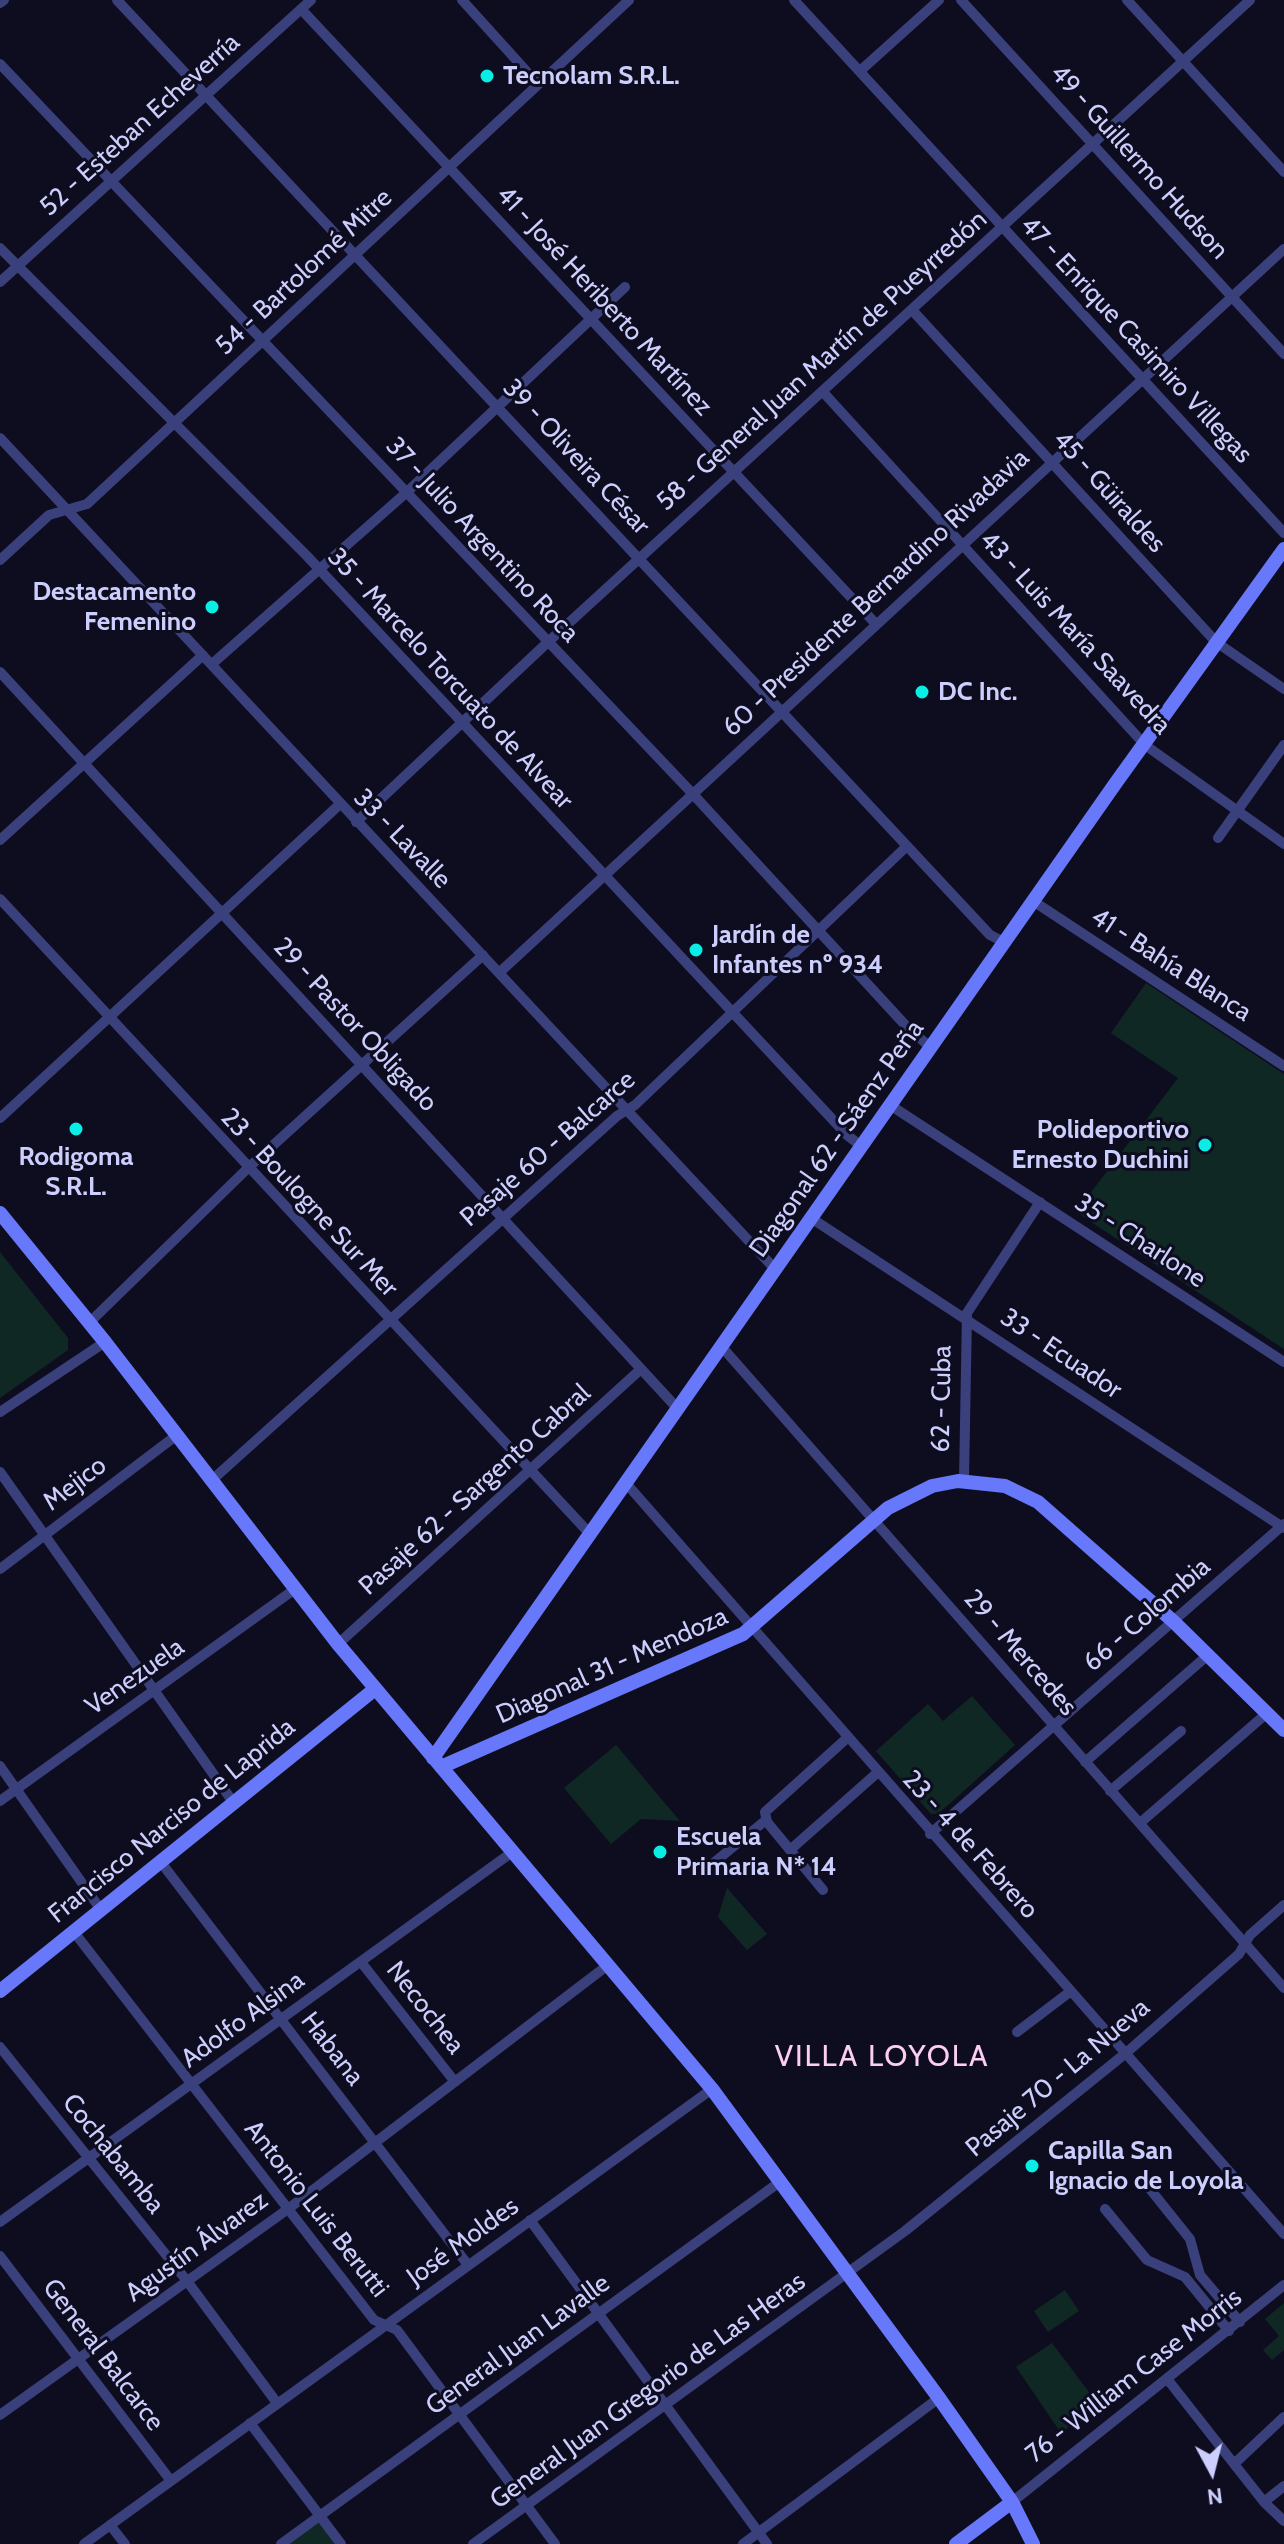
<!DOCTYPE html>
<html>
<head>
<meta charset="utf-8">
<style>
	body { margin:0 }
	#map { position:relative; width:1284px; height:2544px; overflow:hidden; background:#0e0d1f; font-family:Cabin,sans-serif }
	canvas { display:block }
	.north { position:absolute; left:1172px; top:2432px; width:80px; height:80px; -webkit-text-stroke:6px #0e0d1f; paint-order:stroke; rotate:173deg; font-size:22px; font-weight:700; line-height:32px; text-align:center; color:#cccefd }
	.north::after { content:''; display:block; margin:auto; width:28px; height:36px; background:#cccefd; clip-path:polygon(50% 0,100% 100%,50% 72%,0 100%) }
</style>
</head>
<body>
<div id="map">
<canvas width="1284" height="2544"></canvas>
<div class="north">N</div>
</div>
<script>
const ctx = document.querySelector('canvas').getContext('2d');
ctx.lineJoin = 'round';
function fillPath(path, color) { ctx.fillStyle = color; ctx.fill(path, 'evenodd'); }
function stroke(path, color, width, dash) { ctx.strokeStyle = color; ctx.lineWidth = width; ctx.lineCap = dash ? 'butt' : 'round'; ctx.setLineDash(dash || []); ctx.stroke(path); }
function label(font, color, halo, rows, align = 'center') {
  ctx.font = font + ' Cabin,sans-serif'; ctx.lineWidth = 6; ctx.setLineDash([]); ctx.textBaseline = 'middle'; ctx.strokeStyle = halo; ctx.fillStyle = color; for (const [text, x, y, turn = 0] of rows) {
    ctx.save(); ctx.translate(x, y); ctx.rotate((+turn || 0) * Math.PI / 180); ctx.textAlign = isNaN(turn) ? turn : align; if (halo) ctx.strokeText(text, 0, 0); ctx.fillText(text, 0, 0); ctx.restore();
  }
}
const green = new Path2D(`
	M1146,983L1284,1074V1349L1076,1212L1178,1078L1111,1033Z
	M0,1252L68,1338V1350L0,1398Z
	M972,1696L1015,1745L938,1814H931L876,1751L928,1704L943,1721Z
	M616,1745L680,1821L641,1819L611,1844L564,1788Z
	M727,1888L767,1934L747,1950L718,1917Z
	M1065,2290L1079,2311L1048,2332L1034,2311Z
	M1284,2303V2350L1272,2360L1263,2350L1279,2336L1265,2319Z
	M1052,2343L1098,2404L1061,2433L1016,2367Z
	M320,2522L335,2544H288Z`);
const street = new Path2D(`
	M117,0L907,846L990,935L1004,942
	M462,0L538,84
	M794,0L1284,533
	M961,0L1284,354
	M1127,0L1284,172
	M0,3L4,0
	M301,9L875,623
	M0,64L691,792L907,1027L930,1047
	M860,71L939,0
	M0,248L307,556L847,1135L861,1146
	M0,282L311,0
	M913,311L1216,642L1284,689
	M823,392L1145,745L1284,844
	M0,438L775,1269
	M0,560L49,515L87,504L629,0
	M212,664L407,492L625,287
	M0,672L677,1408
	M356,822L548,642L1250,0
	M1218,838L1284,745
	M0,840L203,655
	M0,899L590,1534
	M1033,901L1284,1066
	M500,972L1284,249
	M890,1105L1284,1362
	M0,1118L339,805
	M811,1218L1284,1528
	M89,1323L248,1168L483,955
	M722,1347L1284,1988
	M0,1412L105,1342
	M0,1472L233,1802
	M212,1480L617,1116L635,1105L907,846
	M964,1480L967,1313L1040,1202
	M625,1482L1284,2234
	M0,1569L177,1435
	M338,1644L641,1369
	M1085,1762L1208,1655
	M0,1766L101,1910
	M1110,1791L1181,1731
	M0,1801L295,1589
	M1140,1823L1266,1714
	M930,1834L1284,1524
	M790,1850L877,1773
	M160,1861L468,2265
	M711,1865L766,1820
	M823,1890L767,1822L765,1812L846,1739
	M74,1932L374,2320L397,2330L555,2544
	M361,1962L455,2082
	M1017,2032L1071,1991
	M0,2047L187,2281L277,2403
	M1142,2179L1190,2239L1200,2275L1240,2322
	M1105,2209L1147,2260L1185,2277L1229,2331
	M530,2220L767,2544
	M0,2222L511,1853
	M0,2256L171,2481
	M1168,2380L1264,2502L1284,2521
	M0,2415L288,2209L608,1965
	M250,2423L341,2544
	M1234,2464L1284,2417
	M1012,2502L1284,2285
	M1264,2502L1284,2486
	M110,2525L125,2544
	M84,2544L712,2089
	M281,2544L781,2181
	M473,2544L905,2231L1126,2053L1239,1954L1250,1935L1284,1905
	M743,2544L939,2398`);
const secondary = new Path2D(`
	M0,1213L105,1342L338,1644L712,2089L939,2398L1012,2502L1033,2544
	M433,1758L1115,784L1284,549
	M441,1767L743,1634L888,1508L932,1486L958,1481L1005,1486L1038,1502L1174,1622L1284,1730
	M0,1991L375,1689
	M956,2544L1012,2502`);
const markers = [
	[487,76,8,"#08ede4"],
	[212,607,8,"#08ede4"],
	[922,692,8,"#08ede4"],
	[696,950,8,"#08ede4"],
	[76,1129,8,"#08ede4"],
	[1205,1145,8,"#08ede4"],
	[660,1852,8,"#08ede4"],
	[1032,2166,8,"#08ede4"]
];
const poiNames = [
	["Tecnolam S.R.L.",503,76],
	["Destacamento",196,592,"right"],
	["Femenino",196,622,"right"],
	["DC Inc.",938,692],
	["Jardín de",712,935],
	["Infantes nº 934",712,965],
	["Polideportivo",1189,1130,"right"],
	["Ernesto Duchini",1189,1160,"right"],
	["Rodigoma",76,1157,"center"],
	["S.R.L.",76,1187,"center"],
	["Escuela",676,1837],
	["Primaria N* 14",676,1867],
	["Capilla San",1048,2151],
	["Ignacio de Loyola",1048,2181]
];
const streetNames = [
	["52 - Esteban Echeverría",140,125,-42],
	["49 - Guillermo Hudson",1139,162,48],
	["54 - Bartolomé Mitre",304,272,-43],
	["41 - José Heriberto Martínez",604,301,47],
	["47 - Enrique Casimiro Villegas",1136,340,47],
	["58 - General Juan Martín de Pueyrredón",822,361,-42],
	["39 - Oliveira César",576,457,47],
	["45 - Güiraldes",1109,492,48],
	["37 - Julio Argentino Roca",482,540,47],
	["60 - Presidente Bernardino Rivadavia",876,593,-43],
	["43 - Luis María Saavedra",1075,633,47],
	["35 - Marcelo Torcuato de Alvear",450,679,47],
	["33 - Lavalle",402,839,46],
	["41 - Bahía Blanca",1171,965,33],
	["29 - Pastor Obligado",355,1025,47],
	["Diagonal 62 - Sáenz Peña",837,1139,-55],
	["Pasaje 60 - Balcarce",548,1149,-41],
	["23 - Boulogne Sur Mer",309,1203,47],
	["35 - Charlone",1140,1241,33],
	["33 - Ecuador",1061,1354,34],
	["62 - Cuba",942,1399,-89],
	["Mejico",75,1484,-37],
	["Pasaje 62 - Sargento Cabral",475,1490,-42],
	["66 - Colombia",1147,1615,-41],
	["29 - Mercedes",1020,1653,49],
	["Diagonal 31 - Mendoza",612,1666,-24],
	["Venezuela",135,1677,-35],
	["Francisco Narciso de Laprida",172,1821,-39],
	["23 - 4 de Febrero",970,1845,48],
	["Necochea",425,2008,52],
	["Adolfo Alsina",243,2020,-36],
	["Habana",332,2049,52],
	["Pasaje 70 - La Nueva",1058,2078,-40],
	["Cochabamba",113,2154,51],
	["Antonio Luis Berutti",316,2209,52],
	["José Moldes",463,2242,-36],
	["Agustín Álvarez",197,2247,-36],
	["General Juan Lavalle",518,2345,-36],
	["General Balcarce",103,2355,53],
	["76 - William Case Morris",1134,2376,-38],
	["General Juan Gregorio de Las Heras",648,2391,-36]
];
const quarterNames = [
	["VILLA LOYOLA",882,2057]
];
fillPath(green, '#102824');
stroke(street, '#3a407c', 10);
stroke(secondary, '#6778fa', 14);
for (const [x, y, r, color] of markers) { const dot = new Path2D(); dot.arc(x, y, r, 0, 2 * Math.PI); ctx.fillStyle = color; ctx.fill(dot); stroke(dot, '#0e0d1f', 3); }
label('bold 26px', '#cccefd', '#0e0d1f', poiNames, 'left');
label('26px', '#cccefd', '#0e0d1f', streetNames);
ctx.letterSpacing = '2px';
label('30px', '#fdcef3', '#0e0d1f', quarterNames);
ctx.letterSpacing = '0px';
</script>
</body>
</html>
